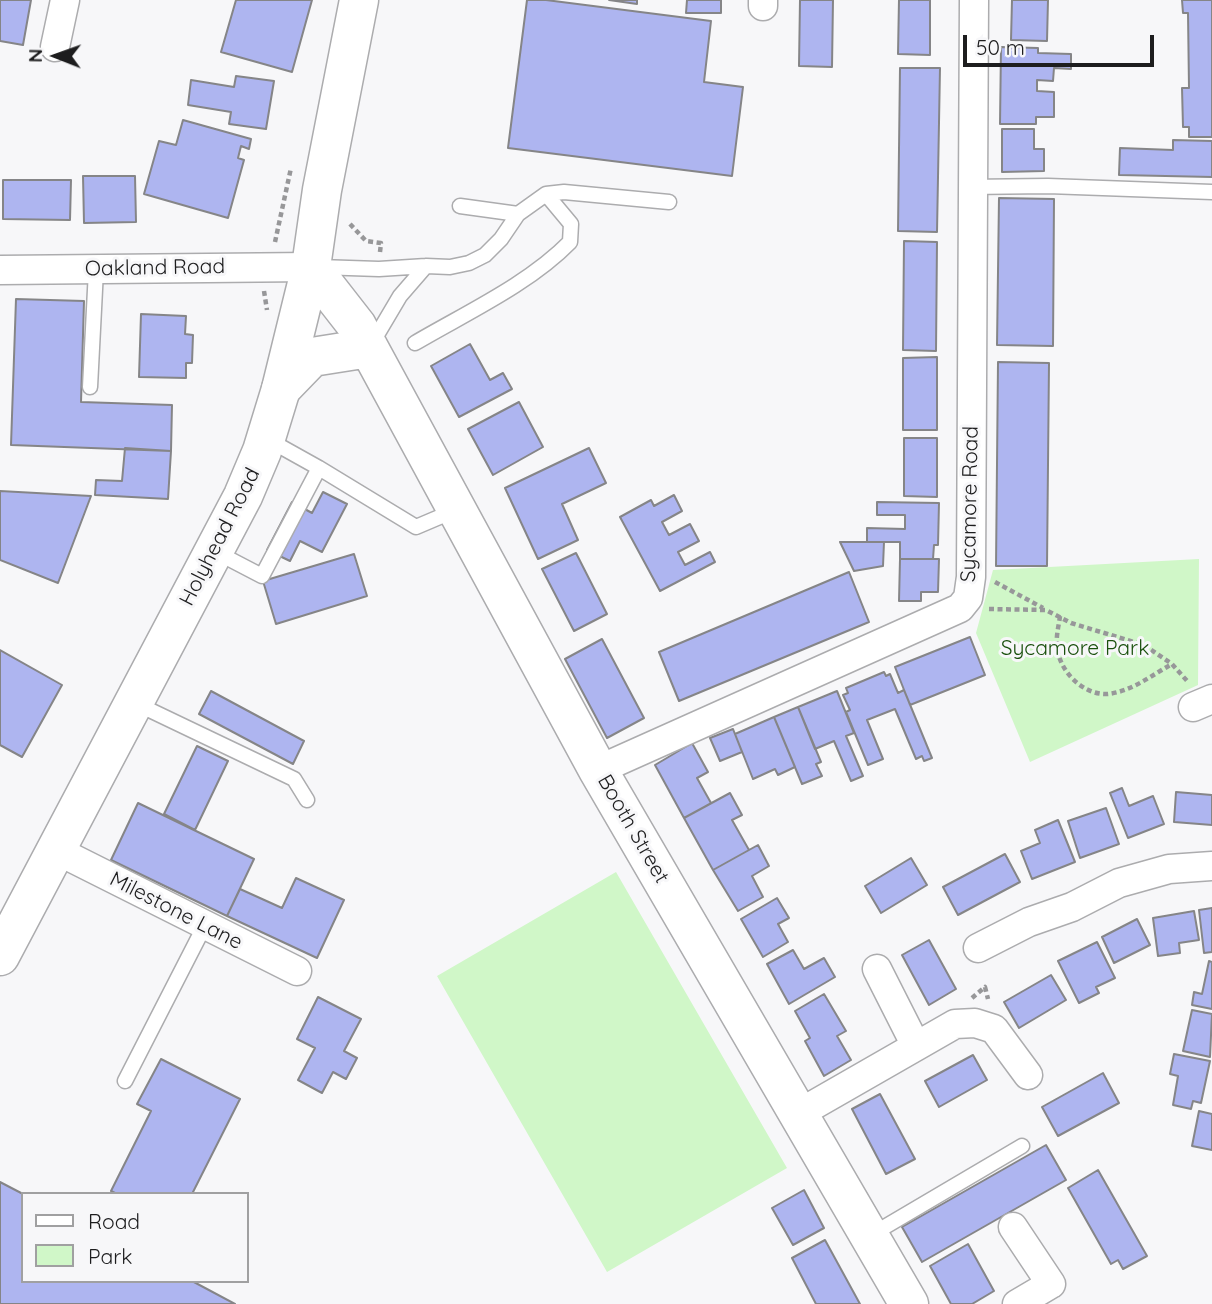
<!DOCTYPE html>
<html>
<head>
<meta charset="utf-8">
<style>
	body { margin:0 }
	#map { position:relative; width:1212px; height:1304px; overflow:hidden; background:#f7f7f9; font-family:Quicksand,sans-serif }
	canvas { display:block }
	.legend { position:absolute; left:21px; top:1192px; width:228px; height:91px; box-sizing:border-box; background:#f7f7f9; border:2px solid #a0a0a1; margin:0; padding:9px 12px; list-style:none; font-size:21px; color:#1d1d1e }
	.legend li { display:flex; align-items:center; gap:14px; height:35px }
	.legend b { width:35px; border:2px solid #a0a0a1 }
	.north { position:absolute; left:21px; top:21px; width:70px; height:70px; -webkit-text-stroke:5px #f7f7f9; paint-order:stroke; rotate:271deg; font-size:19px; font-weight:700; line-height:28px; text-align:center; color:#1d1d1e }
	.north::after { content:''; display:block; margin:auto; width:24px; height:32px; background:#1d1d1e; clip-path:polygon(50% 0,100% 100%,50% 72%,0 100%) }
	.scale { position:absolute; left:963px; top:35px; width:191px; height:32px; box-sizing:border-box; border:4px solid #1d1d1e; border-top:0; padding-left:9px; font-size:21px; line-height:24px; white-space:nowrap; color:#1d1d1e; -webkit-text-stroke:5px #f7f7f9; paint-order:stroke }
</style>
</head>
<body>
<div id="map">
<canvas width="1212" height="1304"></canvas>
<ul class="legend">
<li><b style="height:9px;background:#fff"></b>Road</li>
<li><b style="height:19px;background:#d0f7c8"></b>Park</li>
</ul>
<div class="north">N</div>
<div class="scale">50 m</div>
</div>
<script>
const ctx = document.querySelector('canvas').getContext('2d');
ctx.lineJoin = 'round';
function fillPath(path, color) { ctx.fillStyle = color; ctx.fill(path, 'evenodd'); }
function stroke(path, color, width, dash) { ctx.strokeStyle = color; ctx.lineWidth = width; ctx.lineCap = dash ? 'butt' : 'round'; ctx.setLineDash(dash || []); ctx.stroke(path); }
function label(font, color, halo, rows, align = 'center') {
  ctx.font = font + ' Quicksand,sans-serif'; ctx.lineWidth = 6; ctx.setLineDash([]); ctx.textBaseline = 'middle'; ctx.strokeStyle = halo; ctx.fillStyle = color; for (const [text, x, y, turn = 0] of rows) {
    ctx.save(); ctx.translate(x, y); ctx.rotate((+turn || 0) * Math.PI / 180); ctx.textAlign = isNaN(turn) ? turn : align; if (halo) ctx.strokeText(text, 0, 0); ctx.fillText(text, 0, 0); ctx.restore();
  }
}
const green = new Path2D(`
	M1199,559L1198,685L1030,762L976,633L993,570Z
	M616,872L787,1168L607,1272L437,976Z`);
const building = new Path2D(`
	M0,0H31L23,45L0,41Z
	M236,0H312L292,72L221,52Z
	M527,0H546L711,21L704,82L743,87L732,176L508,148Z
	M609,0H637V4Z
	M687,0H721V13H686Z
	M800,0H833L832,67L799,66Z
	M899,0H930V55L898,54Z
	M1012,0H1048L1047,41L1011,40Z
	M1182,0H1212V137H1189V127H1183L1182,88H1189L1188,13H1183Z
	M1001,47L1038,48V53L1071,54V69L1054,68L1053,81L1037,80V91L1054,92V117H1036V124H1000Z
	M900,68H940L937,232L898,231Z
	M236,76L274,81L266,129L229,124L231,112L188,105L191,80L234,87Z
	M183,120L251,139L249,149L241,146L238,158L244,160L228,218L144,194L159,141L176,145Z
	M1002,129H1034V149H1044V171L1002,172Z
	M1173,140L1212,141V177L1119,175L1120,148L1173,150Z
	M83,176H135L136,222L84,223Z
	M3,180H71L70,220L3,219Z
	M999,198L1054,199L1053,346L997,345Z
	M904,241L937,242L936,351L903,350Z
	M16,299L84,301L81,402L172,405L171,451L11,445Z
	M141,314L186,316L185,334L193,335L192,363H186V378L139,377Z
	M470,344L490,380L503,373L512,389L459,417L431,366Z
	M937,357V430H903V358Z
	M998,362L1049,363L1047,566H996Z
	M519,402L543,447L493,475L468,429Z
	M904,438H937V497L904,496Z
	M125,448L171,451L168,499L95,495L96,480L122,481Z
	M589,448L606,483L562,504L578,540L538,559L505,488Z
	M0,491L91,496L58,583L0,560Z
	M323,492L347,504L322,552L300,541L290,561L267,550L292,502L312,513Z
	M674,495L682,511L662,522L669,535L690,524L699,541L678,552L685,565L710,552L715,562L660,591L620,517L651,500L654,506Z
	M877,502L939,503L938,545H934L933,559H900V542H867V528L905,529V515H877Z
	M840,542H884L883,566L854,571Z
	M576,553L607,614L574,631L542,569Z
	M354,554L367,596L276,624L263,581Z
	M900,559H939L938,592H921V601H899Z
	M849,572L869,622L679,701L659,652Z
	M970,637L985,675L910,705L895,667Z
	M602,639L644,718L607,738L565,659Z
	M0,650L62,685L22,757L0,745Z
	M884,672L886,676L890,674L898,693L904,690L932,758L924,761L922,756L916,759L895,709L867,720L883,759L868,765L846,712L850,710L843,695L848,693L846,688Z
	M211,691L304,741L293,764L199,714Z
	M837,691L854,733L846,736L863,776L851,781L834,741L815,749L798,707Z
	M798,707L821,762L816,764L822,776L802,784L774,717Z
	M774,717L795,767L778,775L775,769L753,779L735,734Z
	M733,729L742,752L720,761L710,738Z
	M692,743L708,772L697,778L711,803L684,818L655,765Z
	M197,746L228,761L195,830L164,814Z
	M1122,788L1129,806L1153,796L1164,824L1128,838L1110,793Z
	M1176,792L1212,795V825L1174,822Z
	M730,793L742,815L732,820L749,850L713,870L684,818Z
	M138,803L254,859L227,916L111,860Z
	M1106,808L1119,844L1080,858L1068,821Z
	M1058,820L1075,862L1032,879L1021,851L1040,843L1035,830Z
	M758,845L769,866L752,876L763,897L738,911L713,870Z
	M1005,854L1020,882L958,915L943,887Z
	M911,858L927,885L881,913L865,886Z
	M296,878L344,900L317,958L227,916L240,889L282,908Z
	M777,898L789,918L778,924L788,942L763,957L741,919Z
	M1212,908V952L1204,953L1199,910Z
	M1194,911L1199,940L1179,943L1180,953L1158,956L1153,918Z
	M1137,919L1150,945L1114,963L1102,937Z
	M929,940L956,989L929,1005L902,955Z
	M1097,942L1115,978L1096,987L1099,993L1079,1003L1058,961Z
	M793,950L804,969L824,958L835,977L789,1004L767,964Z
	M1209,961L1212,962V1009L1192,1005L1194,992L1202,994Z
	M1051,975L1066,1000L1019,1028L1004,1002Z
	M824,994L846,1031L837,1036L851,1060L824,1076L805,1041L810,1038L795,1011Z
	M318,997L361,1019L344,1051L357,1058L346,1079L333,1072L322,1093L298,1080L315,1048L297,1039Z
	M1192,1010L1212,1014L1210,1057L1183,1051Z
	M1174,1054L1210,1061L1201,1103L1193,1101L1191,1109L1173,1105L1178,1076L1170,1074Z
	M973,1055L987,1080L939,1107L925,1081Z
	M161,1059L240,1099L192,1194H117L111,1191L151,1111L137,1104Z
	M1103,1073L1119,1103L1058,1136L1042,1107Z
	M880,1094L915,1159L886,1174L852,1109Z
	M1199,1111L1212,1114V1150L1192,1146Z
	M1046,1145L1066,1180L922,1262L902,1227Z
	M1098,1170L1147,1256L1123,1269L1118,1260L1111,1264L1068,1188Z
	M0,1182L23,1194V1281H192L235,1304H0Z
	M804,1190L824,1228L793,1245L772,1208Z
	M825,1240L860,1304H816L792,1258Z
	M968,1244L994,1291L972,1304H951L930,1266Z`);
const path = new Path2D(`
	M350,224L366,241L381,243L380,252
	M275,242L291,168
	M264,291L267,310
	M995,582L1043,608
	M989,609L1046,610L1071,623L1144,645L1172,664L1188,682
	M1060,616C1059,625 1056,635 1057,644C1057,668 1081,695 1107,694C1131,692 1152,675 1172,664
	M972,998L985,987L988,999`);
const service = new Path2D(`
	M968,187L1048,186L1212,192
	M460,206L518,214
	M319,267L379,269L426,266L450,267L469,263L485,255L501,239L518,214L546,194L564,192L669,202
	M415,343C466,313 529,284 570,242L571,224L546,194
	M371,345L400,296L426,266
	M90,387L96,270
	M267,439L319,468
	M214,551L262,576L319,468L416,527L456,510
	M135,703L294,779L307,800
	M125,1081L205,925
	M871,1235L1022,1146`);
const minor = new Path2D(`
	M763,0V6
	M55,47L65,0
	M0,270L311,267
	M1193,707L1212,699
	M598,770L960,608L968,598L971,577L974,0
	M56,850L297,971
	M978,948L1029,922L1072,907L1119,883L1169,869L1212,866
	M877,969L916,1046
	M798,1114L955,1024L975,1023L994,1029L1028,1075
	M1013,1227L1051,1284L1017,1304`);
const secondary = new Path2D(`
	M311,267L357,326L598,770L909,1304
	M281,389L312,357L369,348`);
const trunk = new Path2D(`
	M0,956L243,496L262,451L281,389L311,267L322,190L359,0`);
const streetNames = [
	["Oakland Road",155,268,-1],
	["Sycamore Road",970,504,-89],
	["Holyhead Road",220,537,-63],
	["Booth Street",633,829,60],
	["Milestone Lane",176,911,27]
];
const parkNames = [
	["Sycamore Park",1075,649]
];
fillPath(green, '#d0f7c8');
fillPath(building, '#aeb5f0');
stroke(building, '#858587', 2);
stroke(service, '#acacae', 17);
stroke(minor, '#acacae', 31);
stroke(secondary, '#acacae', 41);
stroke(trunk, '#acacae', 41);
stroke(path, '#979799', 4.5, [5, 3.5]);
stroke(service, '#fff', 14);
stroke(minor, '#fff', 28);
stroke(secondary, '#fff', 38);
stroke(trunk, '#fff', 38);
label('21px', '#1d1d1e', '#f7f7f9', streetNames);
label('21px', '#1a510d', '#f7f7f9', parkNames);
</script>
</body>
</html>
